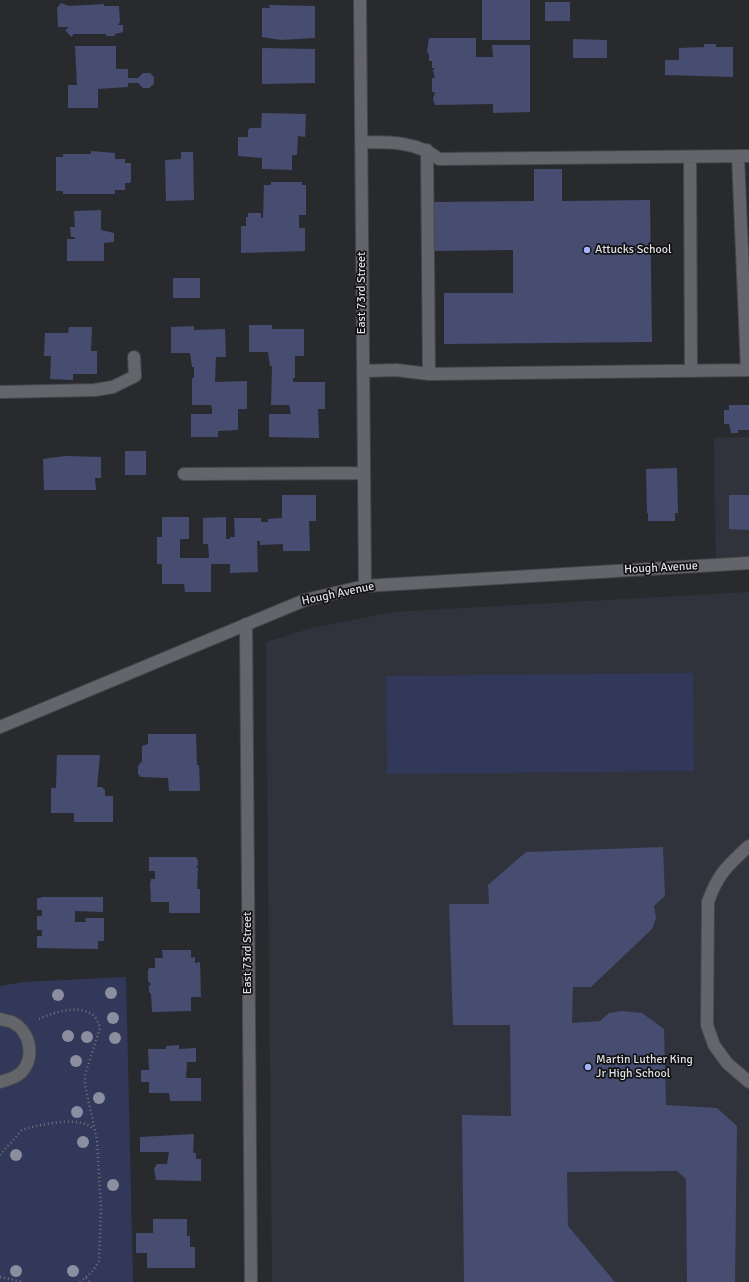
<!DOCTYPE html>
<html>
<head>
<meta charset="utf-8">
<style>
	body { margin:0 }
	canvas { display:block; background:#292a2e }
</style>
</head>
<body>
<canvas width="749" height="1282"></canvas>
<script>
const ctx = document.querySelector('canvas').getContext('2d');
ctx.lineJoin = 'round';
function fillPath(path, color) { ctx.fillStyle = color; ctx.fill(path, 'evenodd'); }
function stroke(path, color, width, dash) { ctx.strokeStyle = color; ctx.lineWidth = width; ctx.lineCap = dash ? 'butt' : 'round'; ctx.setLineDash(dash || []); ctx.stroke(path); }
function label(font, color, halo, rows, align = 'center') {
  ctx.font = font + ' Signika,sans-serif'; ctx.lineWidth = 3.5; ctx.setLineDash([]); ctx.textBaseline = 'middle'; ctx.strokeStyle = halo; ctx.fillStyle = color; for (const [text, x, y, turn = 0] of rows) {
    ctx.save(); ctx.translate(x, y); ctx.rotate((+turn || 0) * Math.PI / 180); ctx.textAlign = isNaN(turn) ? turn : align; if (halo) ctx.strokeText(text, 0, 0); ctx.fillText(text, 0, 0); ctx.restore();
  }
}
const built = new Path2D(`
	M749,437V563L716,565L714,438Z
	M749,592V1282H272L266,642L312,628L393,612Z`);
const green = new Path2D(`
	M693,673L694,771L387,774L386,676Z
	M126,977L133,1282H0V986L24,982Z`);
const building = new Path2D(`
	M482,0H530V40H482Z
	M545,2H570V21H545Z
	M61,3L69,6L104,4V6H119L120,22L118,25H123V32L115,34V36H106V34H74L71,37L65,30L69,27H58L57,8Z
	M269,5L315,6V38L281,40L262,37V8H270Z
	M429,38H476V57H493L492,45H530V112L493,113V104L435,105L433,99L435,92H432V78H435L433,70L435,68H432V61H429V54L427,52Z
	M573,39L607,40V58H573Z
	M704,44H716V47H733V77L665,75V60H679V48L704,47Z
	M75,46H116V69H128V78H138L143,73H150L154,77V84L149,88H143L138,83H128V87L98,89V108H68V85H77Z
	M262,48L315,49V83L262,84Z
	M262,113L306,114L305,137L298,136L297,155H292V170L262,169V158L238,156V137H248V130L250,128H261Z
	M91,151L115,153V159H125V163H131V181L130,183H125V190H115V194H63V191H56V157H63V154H91Z
	M181,152H193L194,200L166,201L165,160L181,159Z
	M534,169H562V201L650,200L652,342L444,344V293H513V250L432,251L431,202L534,201Z
	M271,182H302V185H306V215H299V228H305V251L241,253V226H246V217H248V213H261V218H263L264,185H271Z
	M101,210V230L114,233V242L104,243V261H67V239H75V237H71L70,227H75L74,211Z
	M173,278H200V298H173Z
	M249,325H272V329H304V356H295V378H293V382H325V409H318L319,438L269,437V414H291L290,409L289,405H271L272,366H270L268,352H249Z
	M194,326V330L225,329L226,357H216L215,382L247,381V409H238V430L218,431V437H191V414H212V409L211,405H192V378H194V367H192L190,353H171V327Z
	M69,327H92L91,351H97V374H73V380L50,379L51,356H44L45,333H68Z
	M729,405H749V430H738V433H731L729,424H724V410H729Z
	M125,451H146V475H125Z
	M65,456L101,457V478H95L96,490H44L43,459Z
	M677,468L678,513H675V521H648V513H647L646,469Z
	M282,495H316V521H309L310,551H283V544L260,545V541H257L258,572L230,573V564H211V592H185L184,584H162V564H157V537H162V517H189V539H180V558H209L208,544H203V518L226,517V539H230V537H235L234,518H261V522H268V519L282,518Z
	M729,495H749V530L729,529Z
	M148,734H196L197,765H199L200,791H169L168,778L141,777L138,774V766L142,761V746L148,744Z
	M57,755H100L97,787H102L105,790V796H113V822H74V813H51V788H56Z
	M663,847L665,896L654,906L656,918L652,929L591,987H573L572,1023L600,1021L609,1013L621,1011L642,1013L664,1029L666,1105L717,1108L737,1126L735,1282H687L686,1179L677,1171L567,1172L568,1226L615,1282H464L462,1115L511,1116L510,1025H453L449,904H489L488,885L526,852Z
	M149,857H196L198,861V865L196,867L198,868L197,889H200V913H169V902H151L150,884L151,879H155V871H149Z
	M41,897H103V912L75,911V922H86L85,918H104V941H98V949L37,948V936H42V930H37V916H42V910H37V898H41Z
	M162,950H191V958L195,957V963L200,962L201,997H191V1011L152,1012L151,994L149,992V986L151,984L148,981V971L149,968H155V958H163Z
	M179,1045V1049L196,1048V1062H187L186,1078H201V1101H170L169,1093H149V1082H141V1070H149L148,1049H166V1046Z
	M194,1134L193,1153H196V1159H201V1181L156,1180L154,1169L157,1164H167L169,1152H140V1137Z
	M153,1219H187V1236H190V1247H195V1268H147V1253H136V1233H153Z`);
const path = new Path2D(`
	M39,1019C58,1010 94,1000 100,1028L85,1075V1085L97,1140L101,1208L99,1261L93,1271L80,1282
	M0,1155L22,1130L28,1128C45,1124 82,1115 94,1130
	M0,1277L23,1282
	M86,1278L90,1282`);
const minor = new Path2D(`
	M360,0L365,586
	M361,142C389,142 416,141 439,159L749,156
	M427,150L429,374
	M738,156L747,370
	M690,157L691,371
	M363,371L396,370L429,374L749,370
	M0,392L95,390L113,387L135,376L134,357
	M184,474L364,473
	M246,624L251,1282
	M0,727L305,600L365,586L749,563
	M749,846C728,865 717,875 708,902L707,1025L714,1045L727,1063L749,1082
	M0,1019C4,1020 9,1021 12,1022C32,1032 36,1062 18,1075C12,1079 6,1080 0,1082`);
const trees = [
	[111,993],
	[58,995],
	[113,1018],
	[68,1036],
	[87,1037],
	[115,1038],
	[76,1061],
	[99,1098],
	[77,1112],
	[83,1142],
	[16,1155],
	[113,1185],
	[16,1271],
	[73,1271]
];
const markers = [
	[587,250,4,"#a3b2fd"],
	[588,1067,4,"#a3b2fd"]
];
const poiNames = [
	["Attucks School",595,250],
	["Martin Luther King",596,1060],
	["Jr High School",596,1074]
];
const streetNames = [
	["East 73rd Street",362,293,-90],
	["Hough Avenue",661,568,-3],
	["Hough Avenue",338,594,-12],
	["East 73rd Street",248,953,-90]
];
fillPath(built, '#30333c');
fillPath(green, '#313859');
fillPath(building, '#464d70');
stroke(minor, '#46474b', 14);
stroke(path, '#717276', 2.5, [1, 3]);
stroke(minor, '#64656a', 12);
ctx.fillStyle = '#8a8e9e';
for (const [x, y] of trees) { ctx.beginPath(); ctx.arc(x, y, 6, 0, 2 * Math.PI); ctx.fill(); }
for (const [x, y, r, color] of markers) { const dot = new Path2D(); dot.arc(x, y, r, 0, 2 * Math.PI); ctx.fillStyle = color; ctx.fill(dot); stroke(dot, '#121214', 1.5); }
label('12px', '#dedfe2', '#121214', poiNames, 'left');
label('12px', '#dedfe2', '#121214', streetNames);
</script>
</body>
</html>
